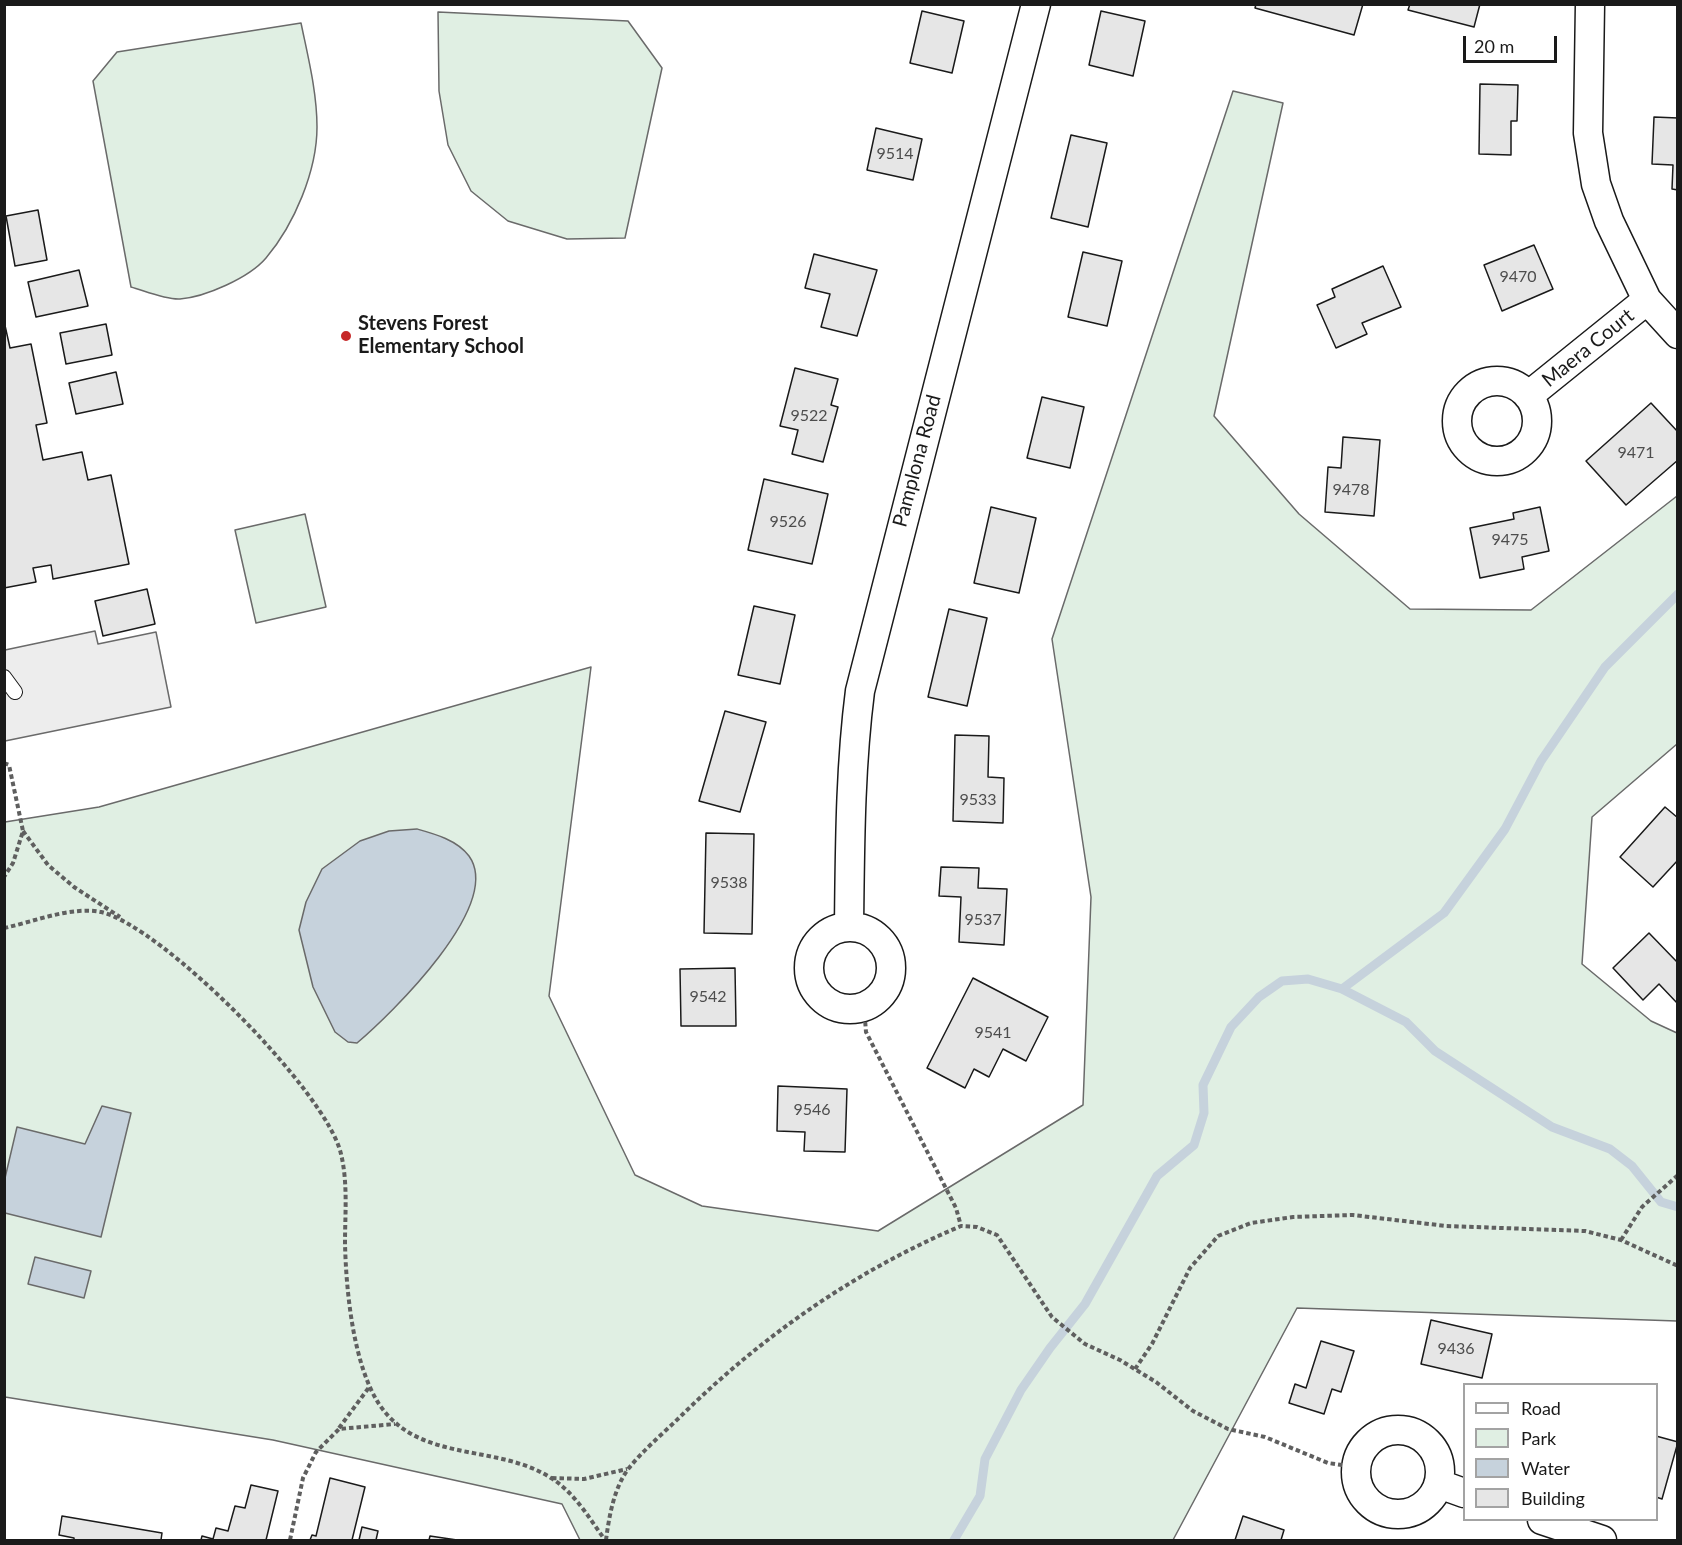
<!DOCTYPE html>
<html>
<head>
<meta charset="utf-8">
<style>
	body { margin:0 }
	#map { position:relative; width:1682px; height:1545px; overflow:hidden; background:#fff; font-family:Lato,sans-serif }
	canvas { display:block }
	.frame { position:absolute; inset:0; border:6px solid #1a1a1a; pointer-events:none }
	.legend { position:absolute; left:1463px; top:1383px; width:195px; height:138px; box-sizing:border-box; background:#fff; border:2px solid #a3a3a3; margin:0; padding:8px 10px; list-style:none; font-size:18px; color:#1a1a1a }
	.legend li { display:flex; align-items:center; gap:12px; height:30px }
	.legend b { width:30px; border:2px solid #a3a3a3 }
	.scale { position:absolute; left:1463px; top:36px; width:94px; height:27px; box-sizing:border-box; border:3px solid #1a1a1a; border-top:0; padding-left:8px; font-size:18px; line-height:21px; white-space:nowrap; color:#1a1a1a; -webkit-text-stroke:4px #fff; paint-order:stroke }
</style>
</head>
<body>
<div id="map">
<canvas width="1682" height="1545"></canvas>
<div class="frame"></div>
<ul class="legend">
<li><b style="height:8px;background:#fff"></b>Road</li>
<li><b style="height:16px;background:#e0efe3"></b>Park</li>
<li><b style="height:16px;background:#c6d2dc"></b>Water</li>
<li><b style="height:16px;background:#e6e6e6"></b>Building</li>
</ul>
<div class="scale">20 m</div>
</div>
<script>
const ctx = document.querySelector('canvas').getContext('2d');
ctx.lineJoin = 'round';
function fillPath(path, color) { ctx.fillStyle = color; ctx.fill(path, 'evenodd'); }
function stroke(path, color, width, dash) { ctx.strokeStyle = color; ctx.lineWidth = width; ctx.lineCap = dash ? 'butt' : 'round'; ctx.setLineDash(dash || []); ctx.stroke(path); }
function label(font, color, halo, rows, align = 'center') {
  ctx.font = font + ' Lato,sans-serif'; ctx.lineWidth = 4.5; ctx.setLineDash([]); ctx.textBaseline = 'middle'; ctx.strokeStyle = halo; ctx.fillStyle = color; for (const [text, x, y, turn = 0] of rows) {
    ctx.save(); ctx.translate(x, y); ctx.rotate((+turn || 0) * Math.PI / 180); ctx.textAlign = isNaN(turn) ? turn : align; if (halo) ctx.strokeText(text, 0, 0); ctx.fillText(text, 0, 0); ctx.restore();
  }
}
const green = new Path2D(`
	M438,12L628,21L662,68L625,238L567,239L508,221L471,191L448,145L439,91Z
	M301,23C308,57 317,92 317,127C317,171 294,225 266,258C249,278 205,297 180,299C166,300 145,291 131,287L93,81L117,52Z
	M1233,91L1283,103L1214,416L1299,514L1410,609L1531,610L1677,496V744L1592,817L1582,964L1651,1021L1677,1033V1321L1297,1308L1173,1540H580L562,1504L273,1440L5,1397V822L99,807L591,667L549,996L635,1175L702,1206L878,1231L1083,1105L1091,897L1052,639Z
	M305,514L326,607L256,623L235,530Z`);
const parking = new Path2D(`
	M95,631L98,644L156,632L171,707L5,741V650Z`);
const water = new Path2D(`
	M417,829C435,834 457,840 469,856C504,905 391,1014 357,1043L348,1042L335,1032L313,987L299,930L306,902L322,869L360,841L389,831Z
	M102,1106L131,1113L101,1237L5,1213V1178L17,1127L85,1144Z
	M35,1257L91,1271L84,1298L28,1284Z`);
const stream = new Path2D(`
	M1342,989L1444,913L1505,829L1541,761L1605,667L1678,594
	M954,1540L980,1496L985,1459L1021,1390L1050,1348L1085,1304L1157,1176L1194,1145L1204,1113L1203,1085L1231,1027L1259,997L1282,981L1308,979L1342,989L1406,1022L1435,1051L1552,1127L1610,1149L1632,1166L1661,1202L1678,1207`);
const building = new Path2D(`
	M1256,4H1363L1354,35L1255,8Z
	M1410,4H1480L1474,27L1408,10Z
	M922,11L964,21L952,73L910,63Z
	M1101,11L1145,21L1133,76L1089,65Z
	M1480,84L1518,85L1517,121H1511V155L1479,154Z
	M1654,117L1678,118V190L1672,189L1673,165L1652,164Z
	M876,128L922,139L913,180L867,170Z
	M1071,135L1107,143L1088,227L1051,218Z
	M38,210L47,260L15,266L6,216Z
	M1534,245L1553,289L1502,311L1484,265Z
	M1083,252L1122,261L1107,326L1068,317Z
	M814,254L877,270L857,336L821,327L830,294L805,288Z
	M1383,266L1401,307L1362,323L1367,334L1336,348L1317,305L1335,297L1332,289Z
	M79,270L88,306L36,317L28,282Z
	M4,321L10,348L31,344L47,423L36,425L43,460L82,452L88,480L111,475L129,564L53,579L51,565L33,568L36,582L4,588Z
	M106,324L112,355L66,364L60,333Z
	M795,368L838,379L831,405L838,407L823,462L792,454L798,430L780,426Z
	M116,372L123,404L76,414L69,383Z
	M1042,397L1084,407L1070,468L1027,458Z
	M1651,403L1678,432V460L1626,505L1586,461Z
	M1343,437L1380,440L1374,516L1325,512L1328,467L1341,468Z
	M764,479L828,494L812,564L748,550Z
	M991,507L1036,518L1019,593L974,583Z
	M1540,507L1549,551L1522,557L1524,569L1480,578L1470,528L1514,519L1513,513Z
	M147,589L155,624L103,636L95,601Z
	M754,606L795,615L780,684L738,675Z
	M949,609L987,618L967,706L928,697Z
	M725,711L766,722L740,812L699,801Z
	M955,735L989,736L988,777L1004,778L1003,823L953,821Z
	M1665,807L1678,818V860L1653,887L1620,857Z
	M706,833L754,834L752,934L704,933Z
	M941,867L979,868L978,888L1007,889L1004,945L959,942L961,897L939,896Z
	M1649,933L1678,963V1004L1659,984L1643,1000L1613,968Z
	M735,968L736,1026H681L680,969Z
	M973,978L1048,1017L1026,1061L1003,1049L989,1077L974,1069L965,1088L927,1068Z
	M778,1086L847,1089L845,1152L804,1151L805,1132L777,1131Z
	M1431,1320L1492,1334L1482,1378L1421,1364Z
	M1321,1341L1354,1351L1341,1392L1332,1389L1324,1414L1289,1403L1295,1384L1306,1388Z
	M1656,1436L1678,1442L1662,1499L1656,1497Z
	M330,1478L365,1487L352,1540H310L312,1535L316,1536Z
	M251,1485L278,1491L266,1540H201L202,1536L213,1539L216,1528L228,1531L235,1506L245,1508Z
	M62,1516L162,1533L161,1540H74V1538L59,1535Z
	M1243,1516L1284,1530L1281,1540H1235Z
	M362,1527L378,1531L376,1540H359Z
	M430,1536L457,1540H429Z`);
const path = new Path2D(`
	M4,763L9,765L23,831L13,863L4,877
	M23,831L48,865L74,887L120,917
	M4,928C33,922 71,906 101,912C162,926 327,1092 341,1154C348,1183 345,1214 345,1243C346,1290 353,1364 379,1404C419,1464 497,1443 551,1478C574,1492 590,1519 605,1540
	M864,1007L866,1032L956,1208L961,1226
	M1621,1240L1642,1207L1678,1175
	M1135,1369L1152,1344L1190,1268L1218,1236L1251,1223L1293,1217L1353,1215L1446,1226L1585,1231L1621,1240L1678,1266
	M339,1428L370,1386
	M552,1478L584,1479L627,1469
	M290,1540L303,1478L316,1452L339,1429L395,1424
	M606,1540C609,1517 614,1487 629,1468C645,1448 666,1431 684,1413C765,1334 857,1270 961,1226L977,1227L997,1235L1052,1317L1085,1344L1120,1360L1156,1382L1193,1411L1228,1429L1265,1437L1328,1463L1356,1467`);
const lane = new Path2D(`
	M4,677L15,692`);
const street = new Path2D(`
	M1590,4L1588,133L1596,184L1609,221L1647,300L1678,334
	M1457 421a40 40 0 1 1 80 0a40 40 0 1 1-80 0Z
	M1528,396L1647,300
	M849,926C850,847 850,769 860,691L1036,4
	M809 968a41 41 0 1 1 82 0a41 41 0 1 1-82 0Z
	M1356 1472a42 42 0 1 1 84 0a42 42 0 1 1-84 0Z
	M1439,1484L1464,1493
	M1542,1520L1602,1540`);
const markers = [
	[346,336,6,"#c62828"]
];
const numberNames = [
	["9514",895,154],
	["9470",1518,277],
	["9522",809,416],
	["9471",1636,453],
	["9478",1351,490],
	["9526",788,522],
	["9475",1510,540],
	["9533",978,800],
	["9538",729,883],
	["9537",983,920],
	["9542",708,997],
	["9541",993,1033],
	["9546",812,1110],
	["9436",1456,1349]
];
const poiNames = [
	["Stevens Forest",358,324],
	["Elementary School",358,347]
];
const streetNames = [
	["Maera Court",1588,348,-39],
	["Pamplona Road",917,461,-75]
];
fillPath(green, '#e0efe3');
stroke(green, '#6a6a6a', 1.5);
fillPath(parking, '#ededed');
stroke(parking, '#6a6a6a', 1.5);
fillPath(water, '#c6d2dc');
stroke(water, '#6a6a6a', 1.5);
stroke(stream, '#c6d2dc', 9);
fillPath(building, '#e6e6e6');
stroke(building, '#1a1a1a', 1.5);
stroke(lane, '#1a1a1a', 16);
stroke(street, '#1a1a1a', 31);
stroke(path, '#5f5f5f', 4, [4.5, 3]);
stroke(lane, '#fff', 14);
stroke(street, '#fff', 28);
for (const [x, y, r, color] of markers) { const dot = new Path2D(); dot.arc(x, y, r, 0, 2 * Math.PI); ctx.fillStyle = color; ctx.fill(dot); stroke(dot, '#fff', 2); }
label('16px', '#4d4d4d', null, numberNames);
label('bold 20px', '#1a1a1a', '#fff', poiNames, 'left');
label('20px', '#1a1a1a', '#fff', streetNames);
</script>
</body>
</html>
